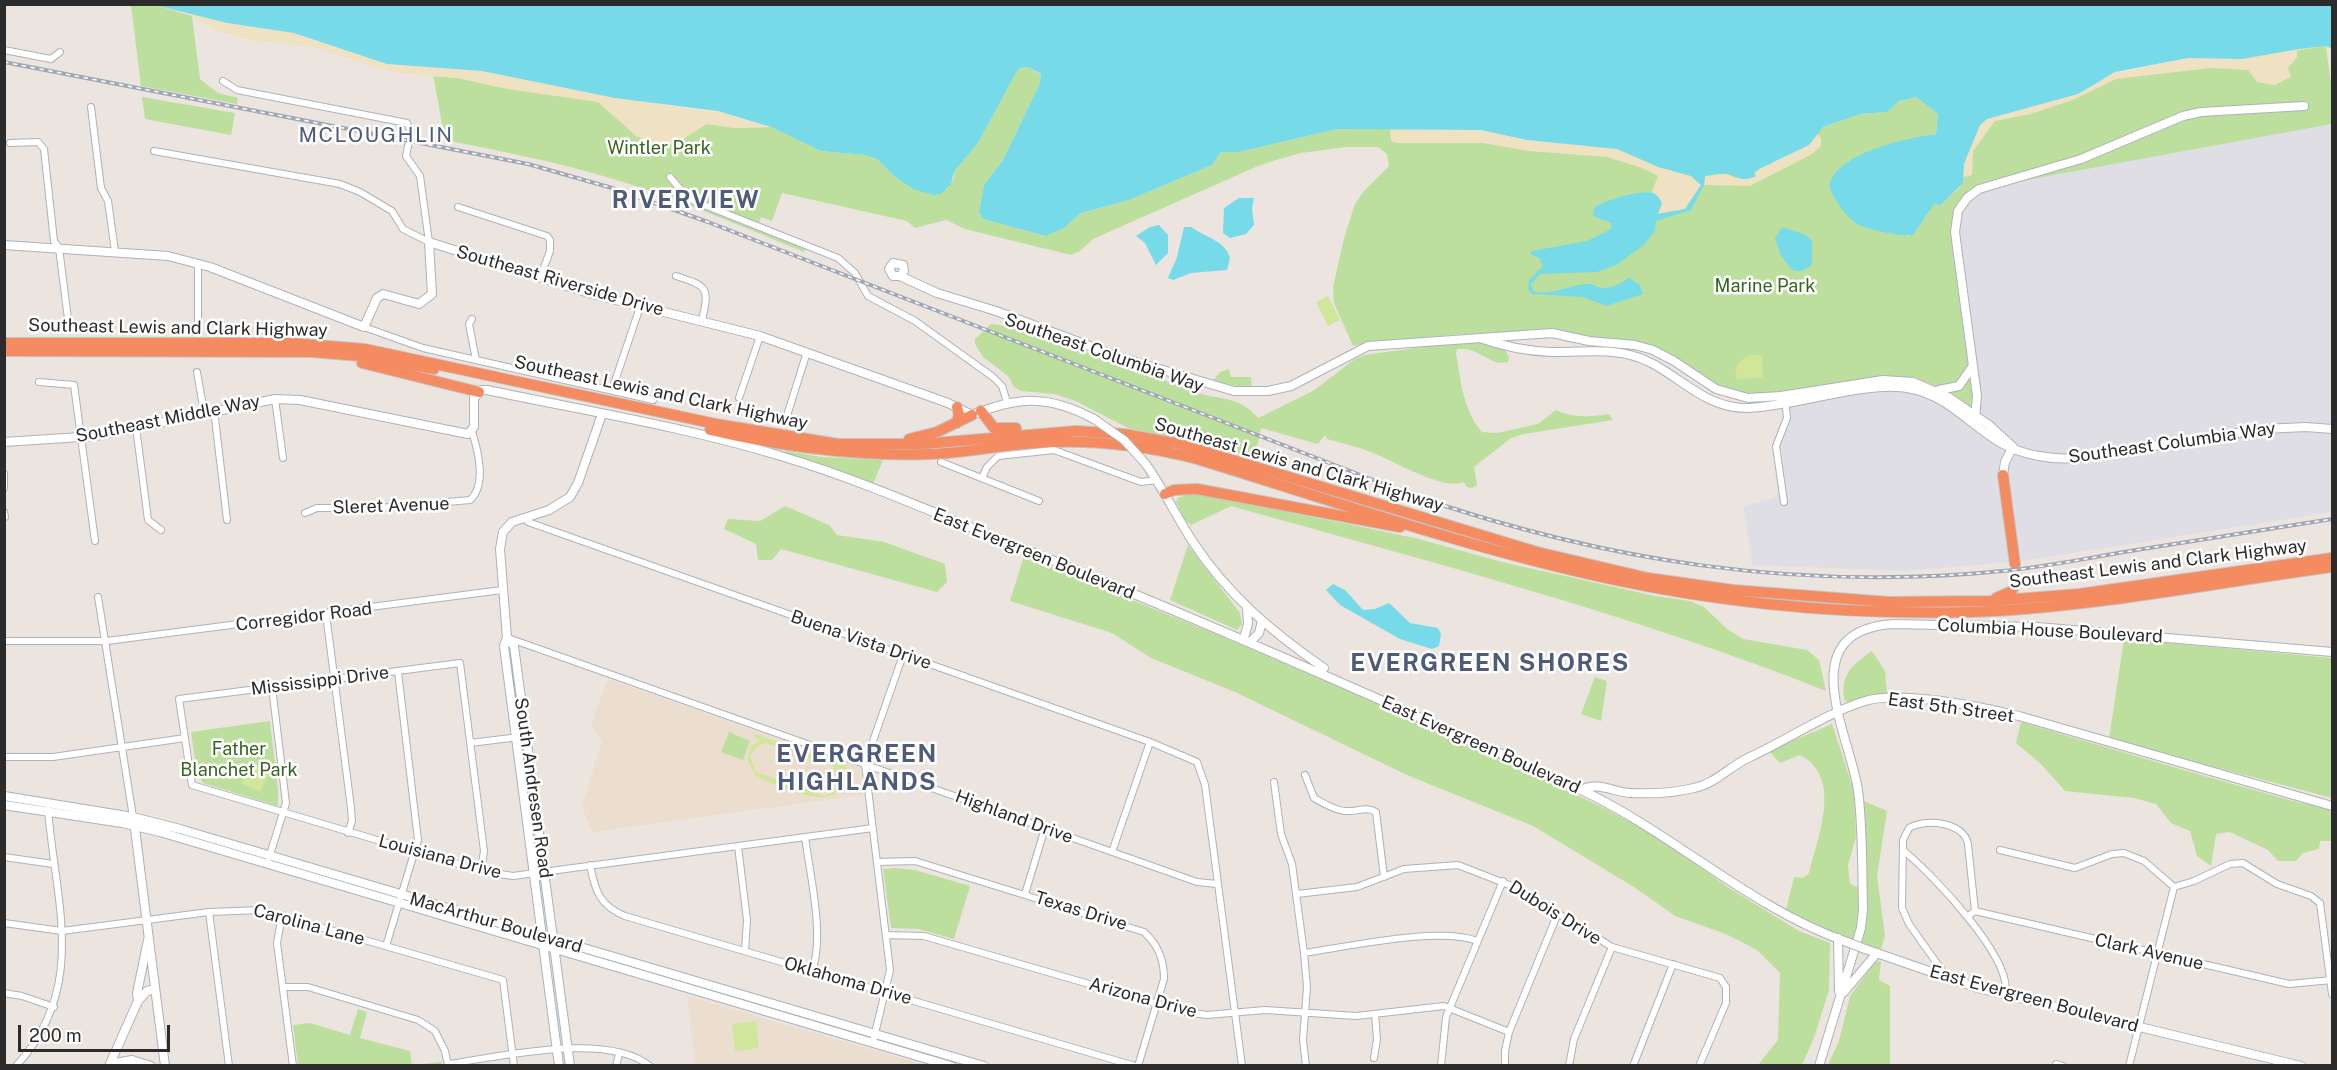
<!DOCTYPE html>
<html>
<head>
<meta charset="utf-8">
<style>
	body { margin:0 }
	#map { position:relative; width:2337px; height:1070px; overflow:hidden; background:#ece4de; font-family:"Public Sans",sans-serif }
	canvas { display:block }
	.frame { position:absolute; inset:0; border:6px solid #2b2b2b; pointer-events:none }
	.scale { position:absolute; left:18px; top:1025px; width:152px; height:27px; box-sizing:border-box; border:3px solid #2b2b2b; border-top:0; padding-left:8px; font-size:18px; line-height:21px; white-space:nowrap; color:#2b2b2b; -webkit-text-stroke:4px #fff; paint-order:stroke }
</style>
</head>
<body>
<div id="map">
<canvas width="2337" height="1070"></canvas>
<div class="frame"></div>
<div class="scale">200 m</div>
</div>
<script>
const ctx = document.querySelector('canvas').getContext('2d');
ctx.lineJoin = 'round';
function fillPath(path, color) { ctx.fillStyle = color; ctx.fill(path, 'evenodd'); }
function stroke(path, color, width, dash) { ctx.strokeStyle = color; ctx.lineWidth = width; ctx.lineCap = dash ? 'butt' : 'round'; ctx.setLineDash(dash || []); ctx.stroke(path); }
function label(font, color, halo, rows, align = 'center') {
  ctx.font = font + ' "Public Sans",sans-serif'; ctx.lineWidth = 5; ctx.setLineDash([]); ctx.textBaseline = 'middle'; ctx.strokeStyle = halo; ctx.fillStyle = color; for (const [text, x, y, turn = 0] of rows) {
    ctx.save(); ctx.translate(x, y); ctx.rotate((+turn || 0) * Math.PI / 180); ctx.textAlign = isNaN(turn) ? turn : align; if (halo) ctx.strokeText(text, 0, 0); ctx.fillText(text, 0, 0); ctx.restore();
  }
}
const industrial = new Path2D(`
	M2332,124V512L2022,561L1906,571L1753,565L1743,506L1774,498L1778,493L1772,445L1784,417L1780,392L1902,377L1940,387L1965,403L1951,227L1952,220L1966,195L2014,181Z`);
const education = new Path2D(`
	M608,679L859,767L863,795L592,832L582,806L602,742L591,724Z
	M687,996L869,1049L926,1065H696Z`);
const green = new Path2D(`
	M131,5H155L192,16L200,79L218,93L238,98L237,104L141,86Z
	M2326,46L2332,92V124L1972,190L1951,227L1973,398L1970,407L1940,387L1902,377L1756,395L1732,393L1634,342L1588,339L1558,329L1450,335L1371,342L1353,346L1334,303L1333,287L1344,238L1355,204L1364,191L1389,166L1387,154L1378,147H1346L1301,153L1279,159L1258,166L1093,239L1080,251L1071,255L965,229L946,220L915,228L907,221L782,193L772,221L761,217L759,223L807,242L804,252C740,226 677,198 610,178C556,162 501,151 445,140L432,69L734,128L771,127L821,151L865,155L877,159L895,177L913,189L946,190L954,178V172L978,143L1016,73L1020,68L1028,67L1041,75L1040,83L1003,160L984,185L979,212L983,219L1044,236L1063,229L1081,213L1129,200L1212,165L1221,152H1239L1337,129H1399L1775,163L1801,150L1823,127L1861,114L1887,112L1899,101L1916,97L1938,114L1936,134C1907,138 1852,159 1830,180L1861,225L1909,236L1915,232L1935,203L1940,206L1960,187L1980,125L2100,80Z
	M142,97L235,113L231,135L145,119Z
	M991,324L1020,328L1205,395C1226,399 1244,400 1258,418L1313,391L1355,359L1365,355L1443,344L1486,342L1504,348L1509,357L1508,362C1489,367 1479,346 1457,349L1456,353C1461,381 1463,410 1482,432L1497,433L1538,424L1556,410C1573,418 1590,417 1609,414L1613,420L1524,434L1511,438L1474,467L1477,485L1472,488L1467,487L1464,482C1444,492 1389,458 1368,451C1355,446 1341,443 1327,439L1325,435L1318,444L1261,428L1255,457L1128,428L1076,401L1054,394L1021,391L1014,387L1008,376L983,357L975,344V339Z
	M1229,369L1231,377H1251L1252,388L1212,382L1220,372Z
	M786,451L821,457L883,460L873,484L783,454Z
	M1191,493L1348,524L1419,539L1502,562L1655,596L1690,601L1704,607L1727,629L1743,639L1807,650L1819,660L1826,691C1633,614 1430,562 1231,506L1191,525L1185,520L1176,502L1178,498Z
	M785,506L829,525L837,535L884,542L945,564L947,582L937,592L781,549L772,560H758L756,544L724,529L728,519L760,521Z
	M1188,545L1240,613L1242,624L1237,630L1170,600Z
	M1024,556L1218,635L1458,738L1608,810L1674,847L1726,886L1799,931L1830,943L1829,990L1814,1038L1802,1065H1758L1778,1040L1780,973L1757,950L1726,934L1675,916L1634,887L1533,826L1407,775L1235,692L1151,658L1112,633L1010,601Z
	M2124,639L2332,658V798L2109,739Z
	M1872,651L1885,671L1887,694L1845,702C1839,675 1852,665 1872,651Z
	M1595,677L1607,681L1601,721L1581,714Z
	M270,721L278,789V806L203,783L197,774L191,732Z
	M2021,722L2173,767L2293,801L2332,809V841H2320L2319,849L2303,853L2296,861H2278L2268,850L2230,832L2216,834L2211,866L2197,856L2190,831L2171,823L2156,804L2134,798L2065,791L2041,764L2016,743Z
	M1832,724L1854,791L1856,837L1848,865L1850,884L1859,888L1860,913L1855,943L1786,910L1794,877L1803,878L1809,873C1818,836 1843,777 1800,755L1780,763L1769,751Z
	M729,732L750,741L743,760L721,752Z
	M1864,801L1887,811L1877,876L1885,936L1880,952L1861,944Z
	M894,868L915,870L970,886L954,939L918,929L891,928L883,869Z
	M1881,961L1879,980L1890,986V1065H1828L1839,1041L1850,996L1875,962Z
	M358,1009L367,1012L360,1038L410,1051L412,1065L441,1062V1065H298L293,1025L310,1023L350,1035Z`);
const sand = new Path2D(`
	M185,12L227,23L294,33L387,64L482,71L689,109L718,111L771,127L734,128L707,124L675,144L658,145L636,136L598,102L507,89L457,78L401,74L310,47L251,40L216,30Z
	M2297,49V57L2288,68L2291,77L2275,85L2257,82L2248,70L2210,68L2116,79L2075,99L2031,114L1995,121L1973,151L1972,175L1964,177V164L1980,125L1987,119L2088,88L2115,72H2124L2188,58L2242,59Z
	M1390,129L1494,131L1527,140L1617,149L1691,176L1701,185L1685,209L1658,214L1659,197L1652,192L1658,176L1642,168L1607,157L1529,151L1483,143H1397L1391,141Z
	M1817,134L1821,138V146L1812,154L1750,186L1704,185L1705,176L1708,175L1726,174L1736,178L1756,176L1753,173L1759,169L1801,150Z`);
const pitch = new Path2D(`
	M1328,296L1340,320L1328,326L1316,302Z
	M1750,355L1762,356L1763,377L1736,380C1734,368 1738,360 1750,355Z
	M755,734L847,766L846,770L839,768C842,774 844,780 841,786C832,812 772,785 755,775L747,759L751,747L760,740L754,737ZM766,743L833,766L839,782L834,791L824,796L756,772L750,756L756,747Z
	M250,764L270,772L260,792L241,783Z
	M756,1021L759,1048L735,1051L732,1024Z`);
const water = new Path2D(`
	M2332,4V49L2326,46L2299,49L2242,59L2188,58L2115,72L2078,94L1987,119L1980,125L1964,164L1963,183L1940,206L1935,203L1913,235C1903,237 1865,229 1857,224C1846,217 1832,197 1829,185C1838,152 1908,138 1936,134L1938,114L1916,97L1899,101L1887,112L1861,114L1823,127L1809,145L1759,169L1754,173L1756,176C1740,183 1740,176 1726,174C1719,173 1712,176 1705,176L1704,185L1691,210L1656,221L1655,231L1644,245L1616,265L1597,272L1540,274L1531,284L1533,291C1549,297 1571,284 1589,284C1594,284 1598,288 1603,288C1612,288 1622,283 1629,278L1640,285L1643,294L1606,306L1583,297L1532,294L1528,289L1529,280L1543,266L1539,258L1530,254L1532,251L1587,241L1611,229V223L1593,216L1594,208C1604,200 1639,190 1652,193C1657,194 1660,199 1662,203L1658,214L1685,209L1701,185L1691,176L1658,167L1617,149L1527,140L1481,130L1337,129L1239,152H1221L1212,165L1129,200L1081,213L1063,229L1045,236L983,219L979,212L984,185L1003,160L1040,83L1041,74L1028,67L1020,68L1016,73L978,143L954,172L951,184L941,194L933,195L913,189L895,177L877,159L865,155L821,151L771,127L718,111L615,98L482,71L387,64L294,33L227,23L155,5Z
	M1239,198H1254L1252,208L1254,225L1246,234L1230,238L1223,233L1224,208Z
	M1159,225L1168,235V253L1156,265L1145,243L1136,236L1150,227Z
	M1184,227H1191C1205,237 1226,241 1230,258L1227,270L1191,273L1173,280L1168,278L1177,257Z
	M1782,227L1806,235L1812,241V264C1805,271 1800,273 1791,269L1780,254L1775,238Z
	M1333,584L1345,590L1363,610L1375,609L1389,603L1410,623L1438,628L1441,634L1439,646L1432,649L1400,639L1340,605L1326,590Z`);
const street = new Path2D(`
	M4,50L51,59L60,52
	M223,81L237,90L407,123L411,131L406,156L420,176L429,242
	M91,107L101,188L108,201L115,251
	M10,143L38,142L44,149L54,241L59,248L68,319
	M154,151L340,184L360,192L392,211L403,229L429,242
	M670,177L686,196L694,201L838,258L855,273L868,296L915,321L993,377L1002,386L1007,402
	M458,207L547,236L550,240V251L540,278
	M676,276C707,286 710,287 702,320
	M472,319L469,324L476,360
	M198,325V263
	M364,327L423,348L653,400
	M197,372L204,412
	M39,382L74,385L95,541
	M612,390L640,307
	M739,398L760,336
	M275,399L283,458
	M214,410L227,520
	M785,422L807,352
	M136,427L148,520L161,530
	M941,462L1039,501
	M4,474V488
	M982,478L987,467L998,456L1054,450L1141,482L1157,480
	M1784,502L1776,446L1787,418L1785,399
	M4,512L5,517
	M305,513L317,508H379L470,500C487,485 478,451 472,431
	M525,518L528,522L1150,742L1197,762L1205,785L1242,1066
	M98,597L133,817
	M326,614L351,808L352,821L348,833
	M508,638L1197,882L1217,884
	M4,641H107L502,590
	M470,743L519,737
	M4,757H53L185,738
	M1305,775L1314,798C1323,803 1336,811 1346,811C1357,812 1366,806 1376,812L1384,877
	M1274,782L1281,834L1292,864L1304,953L1307,987L1303,1040L1306,1066
	M805,837C810,875 825,937 812,971
	M738,846L747,920L745,951
	M2000,850L2075,868L2112,854L2124,853L2144,861L2174,887L2194,881L2230,864L2243,863L2277,884L2311,896L2320,903L2332,994
	M1904,851C1931,873 2014,959 2005,994
	M1112,852L1150,742
	M4,857L53,864
	M269,858L286,803L272,687
	M877,862L915,861L1144,932C1158,945 1164,959 1164,979L1138,1066
	M590,865C595,891 600,906 625,916L1135,1066
	M481,871L484,851L460,663L179,699L192,785L481,871L513,876L873,828
	M1025,894L1045,828
	M1297,894L1357,887L1404,869L1458,865L1517,888L1612,947L1720,978L1726,987V1003L1699,1066
	M209,912L229,1066
	M282,915L277,943L293,1066
	M1967,917L1975,911L2289,984L2332,980
	M4,923L62,931L209,912L261,910L503,980L514,1066
	M887,935L924,936L1185,1012L1207,1015L1265,1010L1356,1016L1444,1006L1509,1032
	M386,946L418,840L398,672
	M1304,953C1346,947 1441,926 1477,941
	M1940,975L1941,969L1909,924L1902,908L1903,840L1909,828C1925,818 1964,822 1968,844L1975,911
	M283,987H308L418,1020L435,1031L445,1051L448,1066
	M4,993L22,996L54,1007
	M873,1042L890,970L865,764L903,655
	M1374,1058L1377,1039L1375,1014
	M448,1064C500,1057 607,1031 650,1066
	M2056,1064L2063,1066
	M16,1066C88,988 56,904 48,810
	M616,1066L619,1054
	M1441,1066L1446,1017L1503,881
	M1505,1066V1051L1509,1032L1558,913
	M1569,1066L1574,1039L1612,947
	M1633,1066L1673,964
	M2129,1066L2174,887`);
const secondary = new Path2D(`
	M4,245L168,256L210,267L364,327L377,298L383,294L419,304L432,294L429,242L592,294L760,336L948,403L972,415C1019,396 1049,395 1094,419
	M900,276L904,271L903,265L893,263L889,269L893,276H900L937,293L996,311L1119,357L1234,391H1268L1291,386L1368,346L1552,333L1589,341L1635,345L1653,350L1674,361L1716,389L1748,398L1781,396L1883,380L1913,382L1950,398L1989,425L2013,447
	M1480,338C1502,346 1528,351 1551,352C1581,353 1608,347 1637,357C1676,370 1701,408 1746,408C1795,407 1867,379 1912,389C1948,396 1971,426 2001,443C2022,455 2052,460 2076,458L2264,429L2306,427L2332,429
	M1939,390L1959,386L1972,367
	M1975,419L1977,396L1955,232L1958,211L1967,198L1979,189L2081,159L2183,116L2201,112L2304,106
	M4,442L96,436L275,399L300,400L468,434L474,427V398L481,390H487C586,411 687,427 784,457C864,481 941,516 1019,547C1207,622 1392,704 1577,788C1671,831 1748,907 1847,942
	M1145,463C1163,488 1176,516 1193,542C1227,594 1273,633 1324,668
	M2003,475L2005,462L2013,447
	M507,638L514,646L570,1066
	M1244,638L1248,624L1247,608
	M1251,641L1259,633L1262,621
	M1582,790C1596,781 1614,792 1630,793C1651,794 1674,793 1694,788C1715,784 1730,766 1750,757C1785,741 1829,712 1865,701C1900,690 1982,707 2019,716L2332,806
	M4,796L133,817L180,829L984,1066
	M4,805L122,823L160,832L951,1066
	M134,821L165,1066
	M1838,938L1839,991
	M1865,949L1978,988L2301,1066
	M1844,992L1877,953
	M138,1001L137,993L148,940
	M110,1064L132,1060L151,1066
	M109,1066L138,1001L147,991L155,989
	M559,1066L504,646L507,638L500,549L503,532L512,522L549,510L570,497L578,483L602,414
	M1819,1066L1861,928L1863,909C1862,869 1863,829 1858,790C1849,733 1791,631 1893,624L2037,627L2332,652`);
const highway = new Path2D(`
	M4,343H291L365,349L716,424L838,444H923L1076,431L1124,434L1180,444L1537,552L1648,578L1733,590L1889,602L1990,601L2079,594L2332,558
	M4,351L312,352L360,356L434,369
	M362,363L479,392
	M957,407L959,414L957,423
	M981,411L994,428H1016
	M710,430C783,447 855,457 931,454C966,453 1000,445 1035,443C1091,439 1143,445 1197,459C1334,501 1471,549 1611,579C1727,604 1850,615 1969,612C2091,608 2212,583 2332,567
	M909,439L937,432L972,415
	M2003,475L2015,564
	M1165,494L1174,490L1197,489L1400,527
	M1996,598L2012,591L2017,578`);
const rail = new Path2D(`
	M4,62L528,164L612,188L708,222L1412,495C1607,562 1797,591 2003,571C2044,567 2084,559 2124,552C2193,541 2263,530 2332,519`);
const secondaryBridge = new Path2D(`
	M1094,419L1124,440L1145,463
	M1847,942L1865,949`);
const parkNames = [
	["Wintler Park",659,148],
	["Marine Park",1765,286],
	["Father",239,749],
	["Blanchet Park",239,770]
];
const streetNames = [
	["Southeast Riverside Drive",560,281,16],
	["Southeast Lewis and Clark Highway",178,328,1],
	["Southeast Columbia Way",1104,353,19],
	["Southeast Lewis and Clark Highway",661,393,12],
	["Southeast Middle Way",168,419,-11],
	["Southeast Columbia Way",2172,443,-8],
	["Southeast Lewis and Clark Highway",1299,465,16],
	["Sleret Avenue",391,506,-2],
	["East Evergreen Boulevard",1034,554,22],
	["Southeast Lewis and Clark Highway",2158,564,-7],
	["Corregidor Road",304,617,-7],
	["Columbia House Boulevard",2050,631,3],
	["Buena Vista Drive",861,640,19],
	["Mississippi Drive",320,681,-7],
	["East 5th Street",1951,708,8],
	["East Evergreen Boulevard",1481,745,24],
	["South Andresen Road",533,788,82],
	["Highland Drive",1014,817,20],
	["Louisiana Drive",440,857,15],
	["Texas Drive",1081,911,17],
	["Dubois Drive",1555,913,32],
	["MacArthur Boulevard",496,923,16],
	["Carolina Lane",309,925,15],
	["Clark Avenue",2149,952,13],
	["Oklahoma Drive",848,981,16],
	["Arizona Drive",1143,998,15],
	["East Evergreen Boulevard",2034,999,15]
];
const quarterNames = [
	["MCLOUGHLIN",376,136]
];
const districtNames = [
	["RIVERVIEW",686,201],
	["EVERGREEN SHORES",1490,664],
	["EVERGREEN",857,755],
	["HIGHLANDS",857,783]
];
fillPath(industrial, '#dfdee5');
fillPath(education, '#ecdece');
fillPath(green, '#bddf9d');
fillPath(sand, '#efe2c3');
fillPath(pitch, '#d0e69a');
fillPath(water, '#77dae8');
stroke(street, '#aeb2ba', 8);
stroke(secondary, '#aeb2ba', 10);
stroke(highway, '#c4c4c4', 12);
stroke(street, '#fff', 6);
stroke(secondary, '#fff', 8);
stroke(highway, '#f58b60', 10);
stroke(rail, '#a1a6b4', 4);
stroke(rail, '#fff', 1.5, [4.5]);
stroke(secondaryBridge, '#aeb2ba', 10, []);
stroke(secondaryBridge, '#fff', 8);
label('18px', '#37641f', '#fff', parkNames);
label('18px', '#2b2b2b', '#fff', streetNames);
ctx.letterSpacing = '1.5px';
label('21px', '#4e5c79', '#fff', quarterNames);
ctx.letterSpacing = '0px';
ctx.letterSpacing = '1.5px';
label('bold 24px', '#4e5c79', '#fff', districtNames);
ctx.letterSpacing = '0px';
</script>
</body>
</html>
